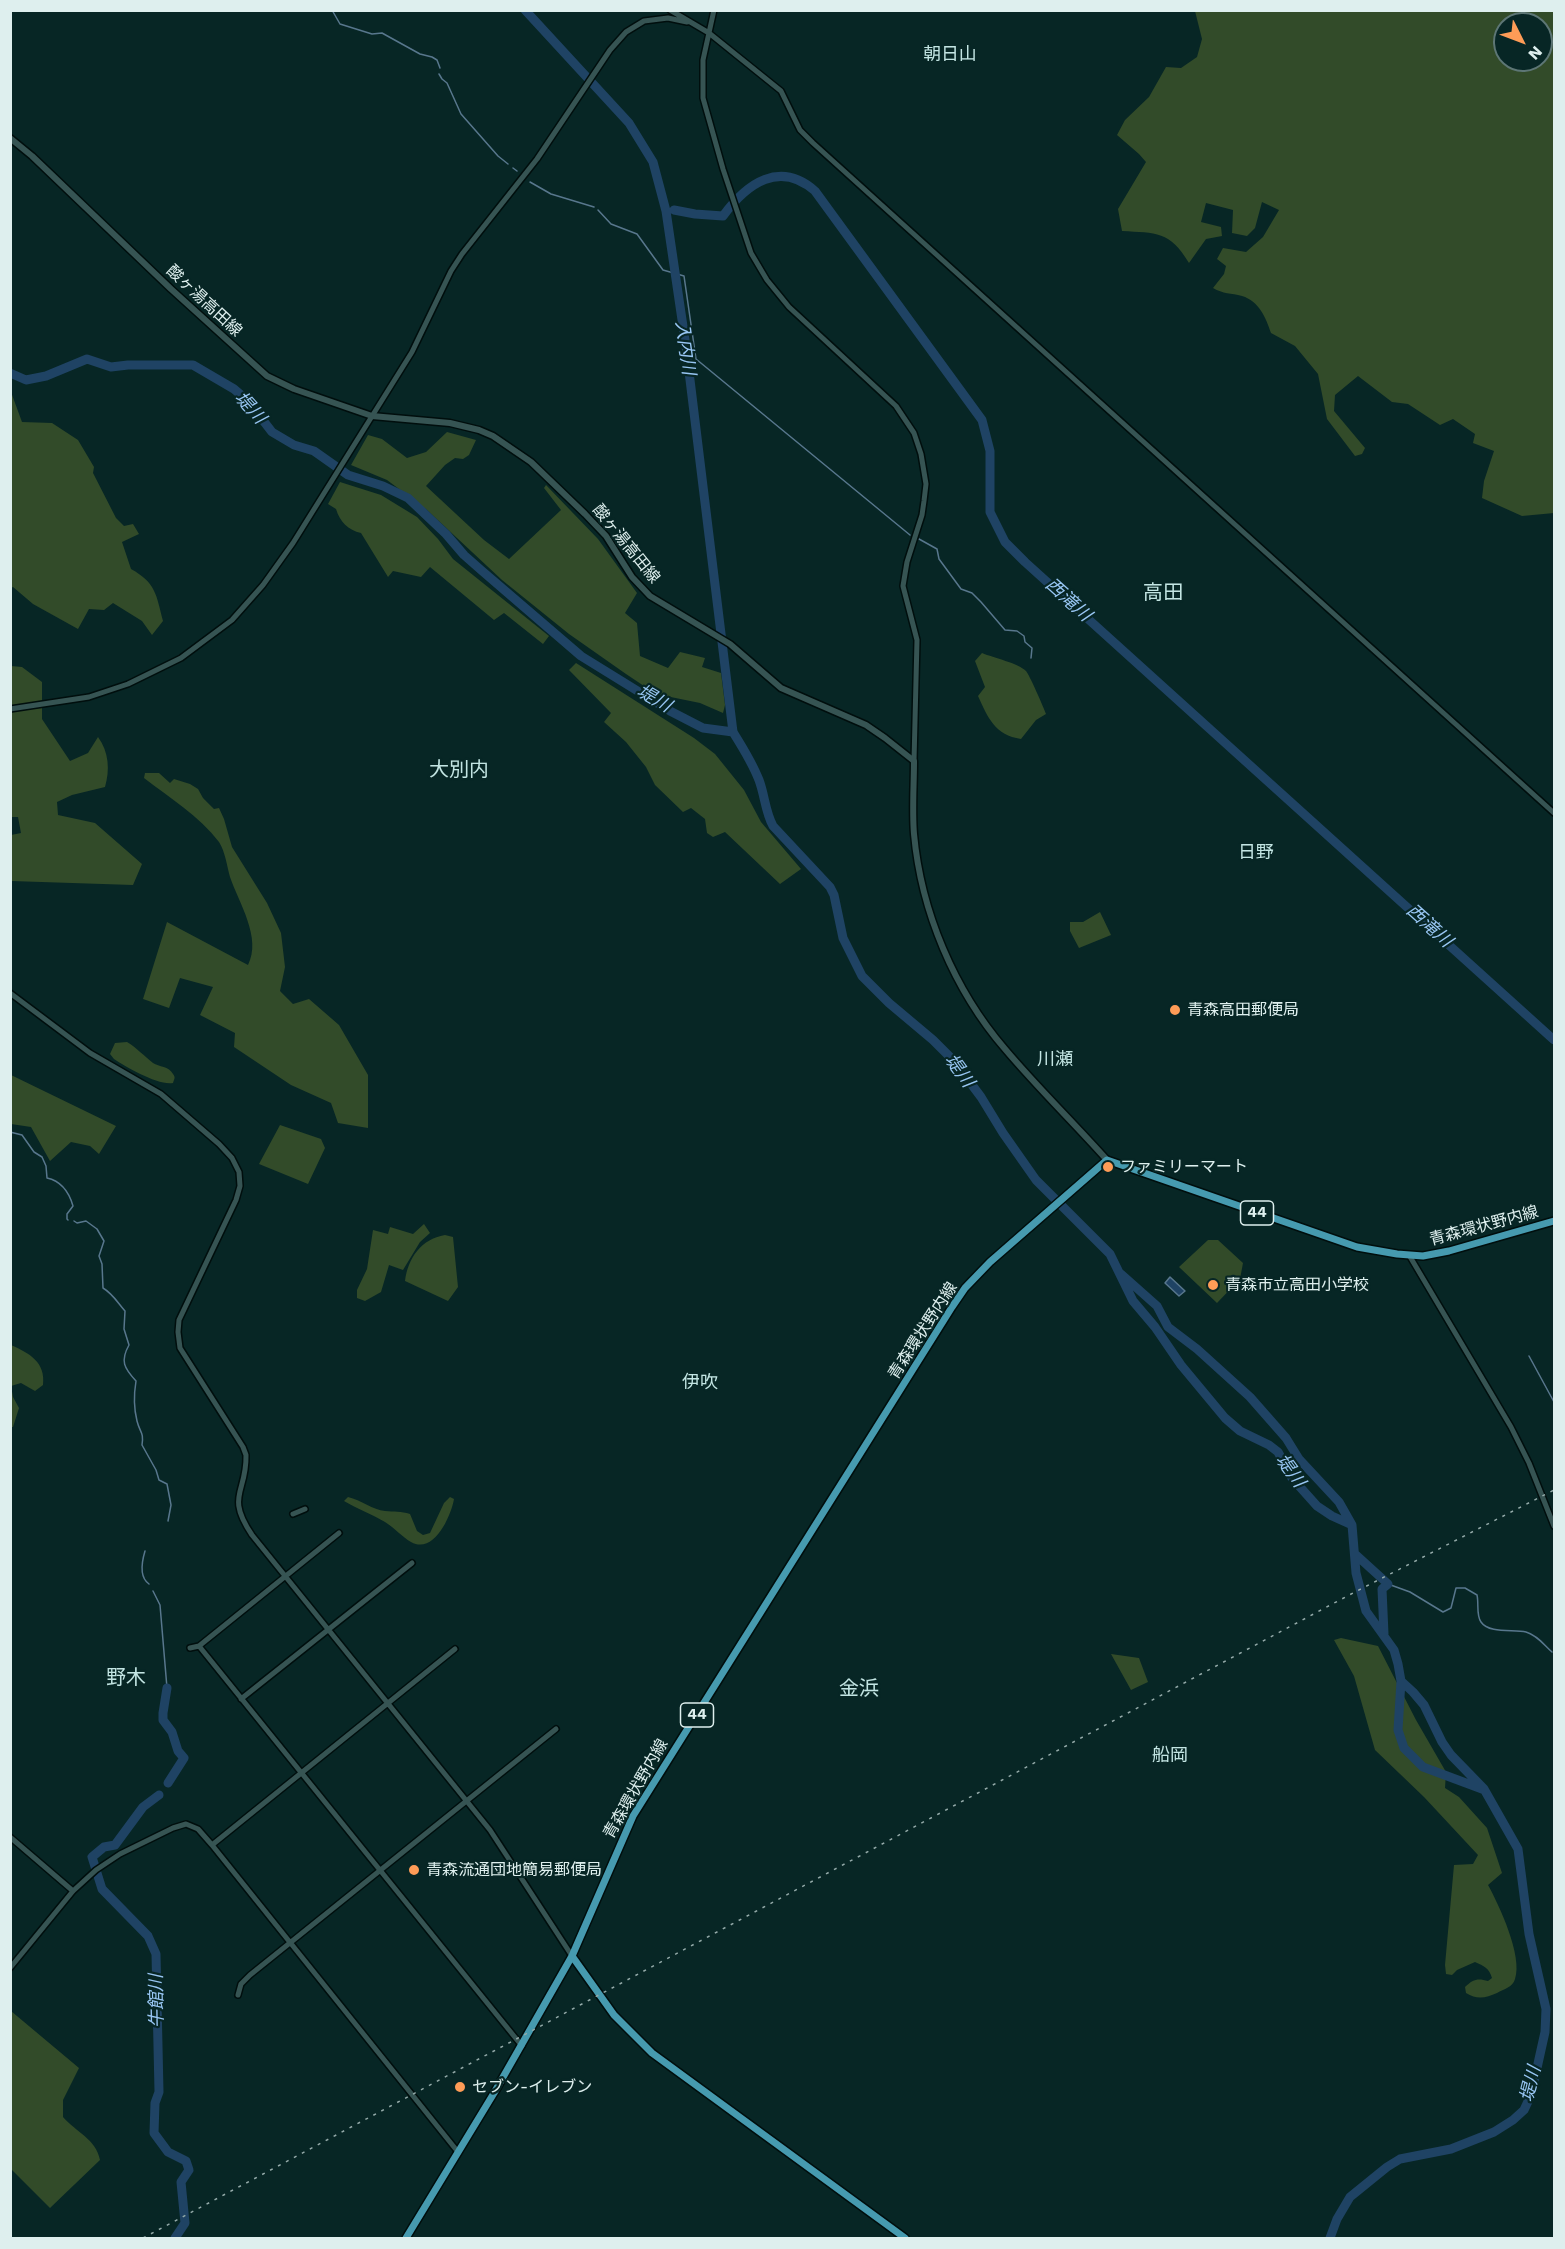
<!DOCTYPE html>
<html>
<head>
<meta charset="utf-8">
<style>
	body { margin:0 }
	#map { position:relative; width:1565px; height:2249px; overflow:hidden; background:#072625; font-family:"Work Sans",sans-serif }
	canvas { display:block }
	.frame { position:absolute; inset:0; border:12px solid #deefee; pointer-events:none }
	.north { position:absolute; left:1493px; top:12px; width:60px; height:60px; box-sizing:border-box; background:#072625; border:2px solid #5d7675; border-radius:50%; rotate:132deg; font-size:16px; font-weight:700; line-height:24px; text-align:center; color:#deefee }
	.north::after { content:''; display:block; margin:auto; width:21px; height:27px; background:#fe9c57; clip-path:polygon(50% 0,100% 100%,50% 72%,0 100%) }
</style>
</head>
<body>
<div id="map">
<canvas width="1565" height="2249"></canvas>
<div class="frame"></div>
<div class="north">N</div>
</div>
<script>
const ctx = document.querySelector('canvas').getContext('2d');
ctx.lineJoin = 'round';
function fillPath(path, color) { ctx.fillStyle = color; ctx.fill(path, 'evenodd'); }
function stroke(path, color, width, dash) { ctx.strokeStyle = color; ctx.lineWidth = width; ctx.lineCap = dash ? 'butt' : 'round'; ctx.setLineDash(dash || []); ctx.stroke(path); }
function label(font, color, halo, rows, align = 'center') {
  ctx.font = font + ' "Work Sans","Noto Sans JP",sans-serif'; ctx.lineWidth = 4.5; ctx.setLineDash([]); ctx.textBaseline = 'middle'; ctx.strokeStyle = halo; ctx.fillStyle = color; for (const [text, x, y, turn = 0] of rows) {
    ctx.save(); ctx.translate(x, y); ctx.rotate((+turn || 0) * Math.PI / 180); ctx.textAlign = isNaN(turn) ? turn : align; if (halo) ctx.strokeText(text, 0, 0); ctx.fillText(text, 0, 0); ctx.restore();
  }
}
const green = new Path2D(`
	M1195,11H1554V513L1522,516L1482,498L1484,481L1494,451L1473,443L1475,434L1453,419L1440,425L1408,404L1392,402L1358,376L1335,395L1334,411L1365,448L1362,454L1355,456L1327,419L1318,374L1295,346L1271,333C1266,318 1259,301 1242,296C1231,293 1223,294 1213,288L1224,274L1226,266L1217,259L1223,248L1246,252L1263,237L1279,210L1262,202L1255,228L1247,236L1232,233L1233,210L1206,203L1201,222L1221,227L1222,236L1206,239L1189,263C1170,231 1156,233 1122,231L1118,209L1146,162L1139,154L1117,135L1125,120L1149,97L1166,67L1181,68L1197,57L1202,39ZM1505,24H1541V60H1505Z
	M11,392L22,422L52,423L78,440L94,467L93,473L116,518L124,526L133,524L139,534L122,542L131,569C156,583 156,594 163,621L152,635L142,621L113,603L104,610L89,609L78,629L33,604L13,587L11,588Z
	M447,432L476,440L469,455L463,459L455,458L445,465L426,486L484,540L509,559L561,510L544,488L546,485L598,539L637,593L625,613L637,623L640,656L668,668L680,652L705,658L702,667L721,673L725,705L723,713L700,703L656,694L626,674L569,634L502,580L427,510L387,480L351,465L368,435L382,439L407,458L426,452Z
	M340,482L381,495L417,517L438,539L453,559L549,636L543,644L504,613L494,620L430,567L421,577L393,571L388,577L361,533C348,530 340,522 336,509L328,504Z
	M982,653C994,658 1018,663 1026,671C1029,674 1044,708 1046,714L1036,720L1021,739C995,735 988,718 978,696L985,687L975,661Z
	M576,663L694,738L715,754L744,790L761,822L801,869L780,884L725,832L713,837L707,833L705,819L691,808L683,812L655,785L646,767L626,742L604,722L611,713L569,670Z
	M11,666L22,667L42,682V719L70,761L88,753L98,737C109,752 110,770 105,787L72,795L57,802L58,815L95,823L142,864L133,885L11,881V835L21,833L18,817H11Z
	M145,773H159L170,783L174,779L190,784L198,789L203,798L214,809L219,808L224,819L232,847L267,903L281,933L285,967L280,991L293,1004L309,999L339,1025L368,1075V1128L338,1123L331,1103L291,1085L234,1047L235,1033L200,1015L213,987L180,978L169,1008L143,999L167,922L248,965C262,938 239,903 230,877C227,866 225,851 219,842C199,816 170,798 144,778Z
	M1100,912L1111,935L1079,948L1070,931V922H1083Z
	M127,1042C137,1048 144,1056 153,1063C159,1067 169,1066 173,1074C176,1078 174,1079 173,1083C159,1086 126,1067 114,1059L110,1054L115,1043Z
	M11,1075L116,1126L99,1154L90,1146L71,1142L50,1161L31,1127L11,1124Z
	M280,1125L321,1139L325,1148L308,1184L259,1164Z
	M424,1224L430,1233L420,1242L403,1270L389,1265L381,1292L365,1301L357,1298V1290L367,1269L373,1230L388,1234L390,1227L413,1234Z
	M445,1235L453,1237L458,1287L448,1301L405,1281C408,1258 421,1239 445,1235Z
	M1208,1240H1218L1243,1263L1240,1279L1217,1303L1179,1267Z
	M11,1345C29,1353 46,1362 43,1385L35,1391L21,1383L11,1386L13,1397L19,1408L13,1427H11Z
	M348,1497C361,1500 373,1510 385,1511C394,1512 401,1511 410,1514L417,1531L423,1535L430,1533L444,1503L450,1497L454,1499C451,1516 434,1555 411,1542C402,1537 395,1528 385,1522C372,1514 357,1509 344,1501Z
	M1341,1638L1378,1646L1416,1720L1446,1772L1445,1788L1459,1797L1487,1828L1502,1873L1488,1885C1499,1905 1523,1956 1515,1979C1513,1987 1504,1989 1497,1993C1486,1998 1477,2000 1466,1993L1465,1987C1473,1979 1478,1978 1488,1981L1492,1978C1489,1968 1484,1966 1475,1962L1457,1970L1452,1975L1446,1974L1445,1965L1454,1865L1473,1864L1478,1855L1424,1797L1375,1750L1354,1676L1334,1640Z
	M1111,1654L1139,1658L1148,1682L1131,1690Z
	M11,2011L79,2068L63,2100V2117C76,2132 96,2139 100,2160L50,2208L11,2169Z`);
const water = new Path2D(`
	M1170,1277L1185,1291L1179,1296L1165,1283Z`);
const stream = new Path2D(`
	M332,10L340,24L372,34L382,33L420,54L432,57L437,60L440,68
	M439,74L442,79L447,83L461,114L498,156L508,164
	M513,168L517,171
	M530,182L551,194L594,207
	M598,210L611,224L637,234L663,270L684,276L696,359L910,535
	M919,539L937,549L939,559L961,589L972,593L981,602L1005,630L1017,631L1024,636L1025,642L1032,648L1031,658
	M10,1132L22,1135L34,1152L42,1157L46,1166L47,1178C61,1181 69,1192 73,1206L67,1214V1219L68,1220
	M74,1221L77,1223L86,1221L97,1229L104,1241L99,1256L102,1264L103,1288C113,1294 117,1302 125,1311L124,1329L129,1345C120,1361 124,1368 136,1381C134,1393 134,1409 137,1421C140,1433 144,1432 142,1445L156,1470L159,1480L167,1484L171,1505L168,1521
	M1529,1356L1554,1402
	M145,1551C142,1561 139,1577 149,1584
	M1388,1584L1410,1592L1443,1612L1451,1608L1456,1588H1465L1477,1595C1479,1604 1476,1615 1481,1622C1489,1634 1514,1629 1526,1632C1537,1635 1544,1645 1552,1652
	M153,1591L160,1605L167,1688`);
const river = new Path2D(`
	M525,10L629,123L653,162L666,211L686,347L733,732
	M674,210L695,214L723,216C747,183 780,160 815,191L982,420L990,451V512L1005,542L1025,562L1554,1040
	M10,373L26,380L46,376L87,359L111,367L128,365H193L234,389L248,401L272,432L294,445L314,451L348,475L383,486L408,498L446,534L464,555L481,570L581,656L670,711L703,728L733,732C743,748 752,762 759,780C765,796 765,811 773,826L830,887L834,895L843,938L862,976L889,1003L933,1040L954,1061L981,1097L1003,1133L1036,1180L1110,1254L1133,1301L1155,1327L1181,1365L1225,1418L1240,1431L1269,1445L1278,1452L1292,1478L1317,1506L1332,1516L1352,1525
	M1121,1274L1157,1306L1168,1327L1197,1349L1250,1397L1286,1438L1299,1459L1339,1502L1352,1525L1356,1573L1366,1611L1394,1650L1398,1664L1401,1681L1398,1730L1404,1748L1423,1767L1482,1789
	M1355,1554L1388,1584L1382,1589L1384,1634
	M167,1688L163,1713V1720L172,1732L178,1751L184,1758L168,1783
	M159,1795L143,1807L115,1845L104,1847L92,1857L102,1889L148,1936L156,1954L159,2092L155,2103L154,2133L168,2152L186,2161L189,2170L181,2182L185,2223L175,2238
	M1330,2238L1337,2219L1350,2197L1387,2167L1400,2159L1451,2149L1494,2132L1513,2120L1524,2110L1531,2095L1545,2032L1546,2009L1529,1934L1518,1849L1484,1789L1451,1755L1442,1742L1424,1705L1413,1692L1401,1681`);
const tertiary = new Path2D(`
	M670,10L709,33L781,91L800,130L813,143L1554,813
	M714,10L703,60V98L723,169L751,253L767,280L789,307L896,406L914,433L921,454L926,484L924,501L922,515L907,562L903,586L917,640L914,761
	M10,709L89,697L128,684L181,658L232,620L263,585L293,543L412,352L451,271L462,254L537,159L610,50L626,32L644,21L668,18L687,22
	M10,993L90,1053L161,1094L219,1144L232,1158L239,1172L240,1186L236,1200L179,1320L178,1332L180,1348L243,1447L246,1455C247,1493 225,1495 252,1535L490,1830L572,1956
	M1409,1255L1511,1427L1529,1463L1554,1526
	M293,1514L305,1509
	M199,1646L339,1533
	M190,1648L199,1646L522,2046
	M241,1699L412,1563
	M10,1837L73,1891
	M212,1845L455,1649
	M10,1968L73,1891L96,1870L120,1854L173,1828L186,1824L198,1829L212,1845L458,2152
	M238,1995L241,1984L250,1975L556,1729`);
const secondary = new Path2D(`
	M10,138L32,156L171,289L267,376L294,389L372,416L450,423L479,430L493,436L531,462L585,514L606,536L632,577L650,596L730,644L781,688L866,725L885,738L914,761C914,785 912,810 914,834C921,911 954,990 1005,1049C1037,1087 1073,1122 1107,1160`);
const primary = new Path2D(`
	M572,1956L614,2015L652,2053L905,2238
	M406,2238L494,2093L572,1956L633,1816L952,1307L965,1288L990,1262L1107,1160L1357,1247L1397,1254L1423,1256L1449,1251L1554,1221`);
const rail = new Path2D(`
	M143,2238L1353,1593L1554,1490`);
const markers = [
	[1175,1010,6,"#fe9c57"],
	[1108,1167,6,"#fe9c57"],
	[1213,1285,6,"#fe9c57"],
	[414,1870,6,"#fe9c57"],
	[460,2087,6,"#fe9c57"]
];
const shields = [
	[1257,1213,33],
	[697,1715,33]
];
const shieldNames = [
	["44",1257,1213],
	["44",697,1715]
];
const streetNames = [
	["酸ヶ湯高田線",204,301,43],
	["酸ヶ湯高田線",626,544,51],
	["青森環状野内線",1484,1226,-15],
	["青森環状野内線",923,1331,-57],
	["青森環状野内線",636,1789,-60]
];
const poiNames = [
	["青森高田郵便局",1187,1010],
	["ファミリーマート",1120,1167],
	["青森市立高田小学校",1225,1285],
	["青森流通団地簡易郵便局",426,1870],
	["セブン-イレブン",472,2087]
];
const neighbourhoodNames = [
	["朝日山",950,55],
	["日野",1256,853],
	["川瀬",1055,1060],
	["伊吹",700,1383],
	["船岡",1170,1756]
];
const waterNames = [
	["入内川",685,348,82],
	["堤川",250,408,48],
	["西滝川",1068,600,42],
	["堤川",654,699,30],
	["西滝川",1429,926,42],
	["堤川",959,1071,54],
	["堤川",1290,1471,54],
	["牛館川",157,2001,-91],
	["堤川",1531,2084,-76]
];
const quarterNames = [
	["高田",1163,593],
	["大別内",459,770],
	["野木",126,1678],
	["金浜",859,1689]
];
fillPath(green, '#324b29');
fillPath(water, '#1f4364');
stroke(water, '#58778d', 1.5);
stroke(stream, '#58778d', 1.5);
stroke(river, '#1f4364', 9);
stroke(tertiary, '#000e0d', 8);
stroke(secondary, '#000e0d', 9);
stroke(primary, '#000e0d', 10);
stroke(tertiary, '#365453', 5);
stroke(secondary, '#365453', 6);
stroke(primary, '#469aaf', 7);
stroke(rail, '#94aaa9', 1.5, [3, 6]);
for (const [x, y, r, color] of markers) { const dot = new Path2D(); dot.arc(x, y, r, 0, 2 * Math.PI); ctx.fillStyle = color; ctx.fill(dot); stroke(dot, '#072625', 2); }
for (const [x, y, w] of shields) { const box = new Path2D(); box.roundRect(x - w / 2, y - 12, w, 24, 4.5); ctx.fillStyle = '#072625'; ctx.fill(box); stroke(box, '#deefee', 1.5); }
label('bold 15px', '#deefee', null, shieldNames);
label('16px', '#deefee', '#072625', streetNames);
label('16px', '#deefee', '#072625', poiNames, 'left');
label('18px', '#c3e5e3', '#072625', neighbourhoodNames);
label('italic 18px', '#98c6f3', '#072625', waterNames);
label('20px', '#c3e5e3', '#072625', quarterNames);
</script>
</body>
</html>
